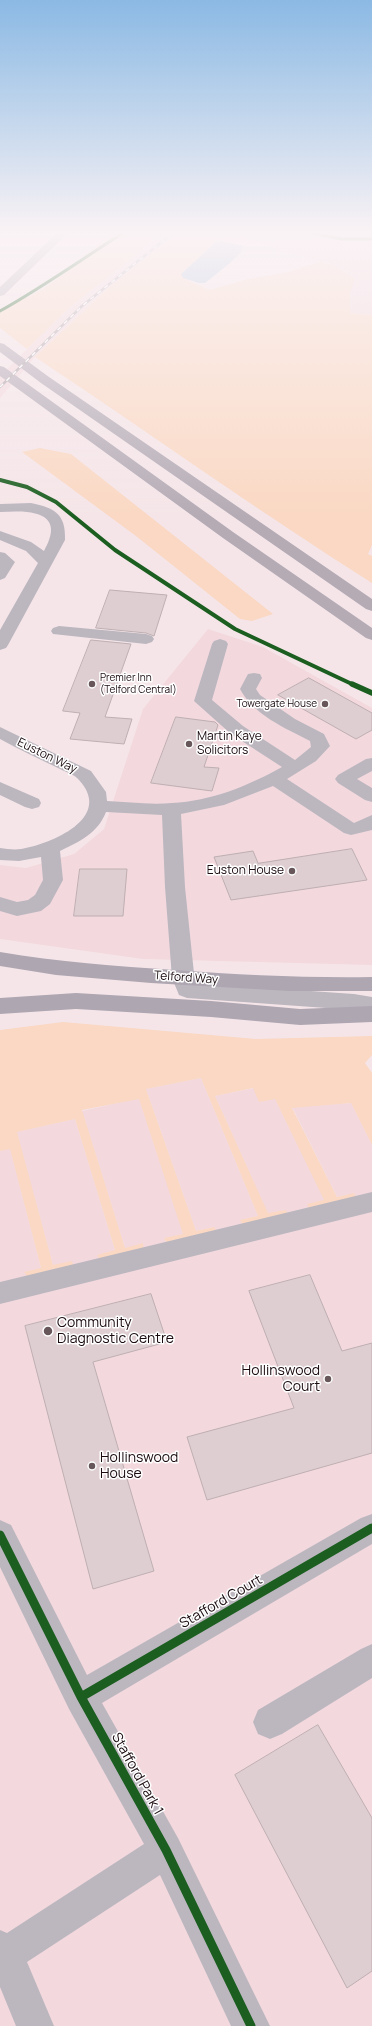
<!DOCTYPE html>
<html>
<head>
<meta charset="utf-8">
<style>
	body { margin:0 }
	canvas { display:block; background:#f5e5e8 }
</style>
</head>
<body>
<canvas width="372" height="2026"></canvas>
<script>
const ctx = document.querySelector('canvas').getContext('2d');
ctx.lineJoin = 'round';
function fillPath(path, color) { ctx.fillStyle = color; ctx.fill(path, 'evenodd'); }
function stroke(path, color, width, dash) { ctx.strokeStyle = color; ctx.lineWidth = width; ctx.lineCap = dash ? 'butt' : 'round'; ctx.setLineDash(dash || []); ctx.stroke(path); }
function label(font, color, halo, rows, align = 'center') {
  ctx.font = font + ' Manrope,sans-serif'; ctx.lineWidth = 3; ctx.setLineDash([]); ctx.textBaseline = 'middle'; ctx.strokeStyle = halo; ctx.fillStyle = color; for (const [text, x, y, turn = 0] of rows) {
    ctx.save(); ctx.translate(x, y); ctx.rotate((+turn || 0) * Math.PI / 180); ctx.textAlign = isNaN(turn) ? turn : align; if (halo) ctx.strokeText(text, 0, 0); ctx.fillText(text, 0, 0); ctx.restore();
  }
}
const built = new Path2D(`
	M163,233H177L106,290L35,357L0,398V376L69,308Z
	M247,233H372V315L350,313L351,276L341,269L327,262H320L247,238Z
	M208,629L263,647L372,708V965L143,959L0,939V865L26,868L74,854L104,829L143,709Z
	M201,1078L258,1216L241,1220L244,1227L286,1210L268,1214L215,1096L254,1088L275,1099L325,1200L307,1205L354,1193L337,1197L292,1107L351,1103L372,1145V2026H0V1151L10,1148L41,1268L24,1272L53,1265L16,1132L75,1119L115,1250L125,1248L82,1111L139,1098L184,1234L164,1238L168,1245L214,1227L196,1231L146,1089Z`);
const green = new Path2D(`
	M111,233H163L69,308L27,349L0,328V313C14,302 31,297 46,287C70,271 90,252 111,233Z
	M177,233H247V238L222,236L182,274L187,280L210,290L245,280L288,272L320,262L334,265L355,279L350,293V313L372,315V545L368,554L372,556V583C258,511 148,432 35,357L106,290Z
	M40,448L71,454L273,614L252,621L240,619L136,536L22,452Z
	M63,1022L256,1039L372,1036V1055L365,1063L372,1073V1145L351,1103L292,1108L337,1197L354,1193L357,1200L310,1211L307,1204L324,1200L275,1099L259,1102L253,1088L215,1096L268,1213L286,1210L288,1216L244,1227L240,1220L258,1216L201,1078L146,1089L196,1231L214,1227L218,1233L168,1245L164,1238L183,1234L139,1099L82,1110L125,1248L143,1243L144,1251L101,1261L97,1255L115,1250L75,1119L17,1132L53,1265L72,1261L74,1268L29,1279L24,1272L41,1268L10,1149L0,1151V1030Z`);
const water = new Path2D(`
	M221,241L242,246L241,252L230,263L205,283H199L183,278L181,274L216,242Z`);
const building = new Path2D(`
	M110,590L167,595L154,636L146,633L96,628Z
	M91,640L131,644L105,717L132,719L124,744L70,739L80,713L63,711Z
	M309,678L372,713V730L356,739L278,695Z
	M176,717L215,722L218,725L204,767L219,768L212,791L151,783Z
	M352,849L367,880L231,900L214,857L253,851L258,863Z
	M80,869H127L123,916H74Z
	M310,1275L342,1351L372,1343V1453L207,1500L187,1437L294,1408L249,1291Z
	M151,1294L167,1342L93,1362L154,1571L93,1589L25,1326Z
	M318,1725L372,1818V1971L347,1988L235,1775Z`);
const minor = new Path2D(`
	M31,503C55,508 66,514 65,540L8,645L6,648L0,650V630L38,563L26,551L0,540V531L31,542L44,551C67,511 30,510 0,512V504Z
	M0,552L5,553L15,562L5,578L0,580Z
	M59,626L146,634L152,636L154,639L152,642L146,644L53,634L51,631L53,628Z
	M220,639L226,641L228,644L212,700L243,726L295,760L311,747L310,741C285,728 254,715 240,689L248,674L254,673L260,674L262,678L256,689L260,695L295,719L324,734L330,746L316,761L287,779L354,823L372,815V830L351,835L344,833L273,786L224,805L181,814L185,887L195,983L354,994L372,997V1013L354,1010L187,998L179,995L172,978L165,887L162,815L106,812C98,833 79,842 60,851L63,880L50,904L41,911L17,916L0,911V897L17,902L28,900L35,895L43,880L41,857L19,861L0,860V848C7,849 14,850 21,849C51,844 114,818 79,780C75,775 66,772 60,769C40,759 20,750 0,739V727L91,771L106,792L107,801C128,802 150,805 172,803C211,801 248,786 282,767L231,734L194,701L212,644L214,641Z
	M372,758V771L357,779L372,788V802L365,800L338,783L335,779L338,775L366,759Z
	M0,782L39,799L41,803L39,807L32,809L25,807L0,795Z
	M372,1192V1212L0,1304V1282Z
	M372,1514V1544L102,1703L178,1838L270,2026H231L160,1875L27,1962L54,2026H16L0,1987V1930L7,1933L144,1844L69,1709L0,1567V1520L11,1525L87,1675L361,1518Z
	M372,1644V1678L282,1734L270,1739L258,1734L253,1722L258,1710L361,1649Z`);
const major = new Path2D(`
	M0,952C58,962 116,966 175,970C241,975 306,978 372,977V991H289L151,983L56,975L0,966Z
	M76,993L211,1001L300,1009L372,1006V1022L300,1025L211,1017L76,1009L0,1014V998Z`);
const highway = new Path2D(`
	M57,233H68L4,295L0,296V287Z
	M0,343L4,344L49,377L372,599V611L366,609L41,383L0,352Z
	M0,366L4,367L233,532L372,628V640L366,638L223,538L0,376Z`);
const rail = new Path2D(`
	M0,387L82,306L173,233`);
const cyclewayFar3 = new Path2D(`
	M311,233L342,239H372
	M0,311C43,287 82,259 123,233`);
const cyclewayFar2 = new Path2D(`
	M0,480L27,487L56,502L115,550L235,629L354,685`);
const cyclewayFar1 = new Path2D(`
	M352,684L372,693`);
const cycleway = new Path2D(`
	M0,1535L81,1697L166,1850L251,2026
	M81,1697L372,1528`);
const markers = [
	[92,684,4,"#67575b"],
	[325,704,4,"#67575b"],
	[189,744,4,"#67575b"],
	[292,871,4,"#67575b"],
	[48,1331,5,"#67575b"],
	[328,1379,4,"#67575b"],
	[92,1466,4,"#67575b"]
];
const farPoinames = [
	["Premier Inn",100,678],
	["(Telford Central)",100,690],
	["Towergate House",317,704,"right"]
];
const poiNames = [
	["Martin Kaye",197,737],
	["Solicitors",197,751],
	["Euston House",284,871,"right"]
];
const streetNames = [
	["Euston Way",47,756,26],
	["Telford Way",186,978,4]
];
const nearPoinames = [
	["Community",57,1323],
	["Diagnostic Centre",57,1339],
	["Hollinswood",320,1371,"right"],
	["Court",320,1387,"right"],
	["Hollinswood",100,1458],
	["House",100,1474]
];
const nearStreetnames = [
	["Stafford Court",221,1602,-30],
	["Stafford Park 1",137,1774,61]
];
fillPath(built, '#f3d9de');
fillPath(green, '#fad8c3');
fillPath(water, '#a1c1de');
fillPath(building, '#deced1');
stroke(building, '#beafb2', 1);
fillPath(minor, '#bcb7bf');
fillPath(major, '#aea7b2');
fillPath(highway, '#b4abb5');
stroke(rail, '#aea5a9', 2.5);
stroke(rail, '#fff', 1.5, [4.5]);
stroke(cyclewayFar3, '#1b5e20', 3);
stroke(cyclewayFar2, '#1b5e20', 4);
stroke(cyclewayFar1, '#1b5e20', 5.5);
stroke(cycleway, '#1b5e20', 9);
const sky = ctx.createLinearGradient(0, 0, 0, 517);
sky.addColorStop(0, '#8bb9e4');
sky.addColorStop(0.45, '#faf3f5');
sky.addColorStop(1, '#faf3f500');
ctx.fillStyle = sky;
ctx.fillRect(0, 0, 372, 517);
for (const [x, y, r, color] of markers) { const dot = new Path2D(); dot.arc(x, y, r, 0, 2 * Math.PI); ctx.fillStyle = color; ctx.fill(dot); stroke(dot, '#fff', 1.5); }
label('10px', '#1a0b0f', '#fff', farPoinames, 'left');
label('12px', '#1a0b0f', '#fff', poiNames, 'left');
label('12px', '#1a0b0f', '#fff', streetNames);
label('14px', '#1a0b0f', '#fff', nearPoinames, 'left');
label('14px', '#1a0b0f', '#fff', nearStreetnames);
</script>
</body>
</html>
